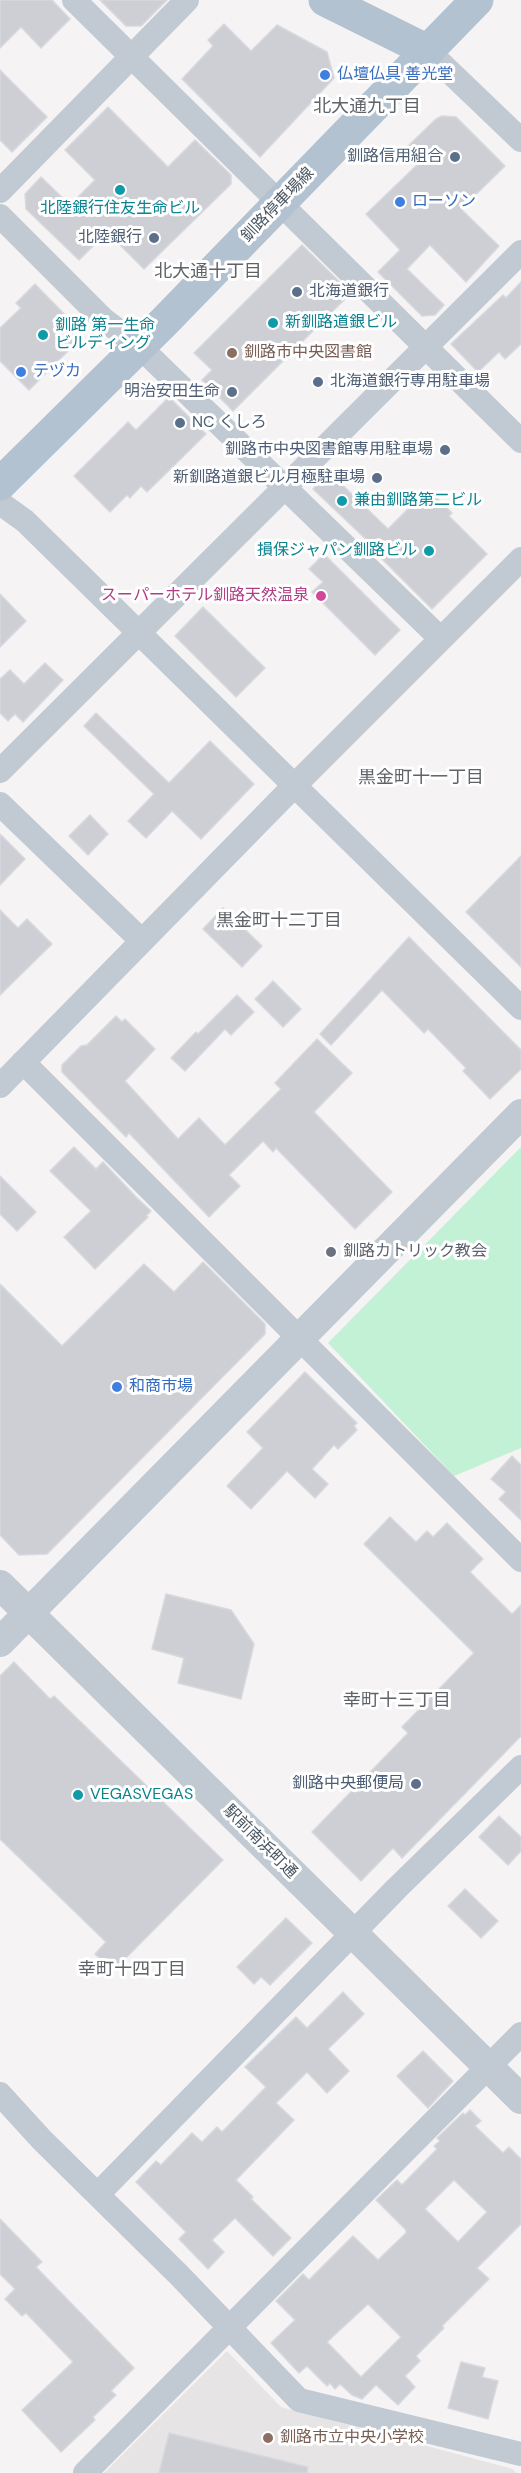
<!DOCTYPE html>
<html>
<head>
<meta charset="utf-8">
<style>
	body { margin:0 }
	canvas { display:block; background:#f5f3f3 }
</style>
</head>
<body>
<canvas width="521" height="2473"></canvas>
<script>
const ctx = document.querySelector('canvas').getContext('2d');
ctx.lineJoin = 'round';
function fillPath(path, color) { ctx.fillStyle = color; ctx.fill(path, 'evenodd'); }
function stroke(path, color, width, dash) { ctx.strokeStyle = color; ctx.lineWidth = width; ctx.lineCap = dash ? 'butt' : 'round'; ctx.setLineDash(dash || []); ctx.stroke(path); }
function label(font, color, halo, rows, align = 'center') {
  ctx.font = font + ' "DM Sans","Noto Sans JP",sans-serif'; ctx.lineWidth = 6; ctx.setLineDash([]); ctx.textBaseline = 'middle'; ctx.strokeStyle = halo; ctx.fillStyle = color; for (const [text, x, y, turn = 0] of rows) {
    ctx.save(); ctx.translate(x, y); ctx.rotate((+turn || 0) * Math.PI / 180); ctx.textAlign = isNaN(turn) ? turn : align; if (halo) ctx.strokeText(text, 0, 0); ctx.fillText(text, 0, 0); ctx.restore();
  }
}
const education = new Path2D(`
	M227,2351L281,2407L513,2469L516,2473H104Z`);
const green = new Path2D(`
	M521,1147V1448L454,1476L328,1343Z`);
const building = new Path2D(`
	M0,0H52L70,19L41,48L21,27L0,48Z
	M100,0H167L141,26H126Z
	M224,24L251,51L277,25L327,52L334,78L260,157L182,79L213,46L208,40Z
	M0,70L47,117L12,152L0,140Z
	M108,107L168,167L195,140L231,175V184L144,269L107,232L79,260L26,209L25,194L41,177L70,205L95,180L65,150Z
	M442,116L456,117L505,166L461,209L499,246L466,282L430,245L407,269L444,305L435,315L422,316L378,272L400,250L366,214L420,162L406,148L436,119Z
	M302,245L351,293L233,411L202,380L212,370L194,353Z
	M521,282V344L505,359L499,352L478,372L451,344L503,295L506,298Z
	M35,284L77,327L79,340L29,390L0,361V328L21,308L16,303Z
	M169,397L206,434L147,492L141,486L130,498L127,495L110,512L74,476L128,422L136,430Z
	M329,472L388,529L428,489L452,513L449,516L487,554L432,609L370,547L372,545L313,489Z
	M324,554L400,630L375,655L312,592L323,582L309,569Z
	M0,594L26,621L0,647Z
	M203,607L265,668L236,697L175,636Z
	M45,663L63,680L23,722L15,714L8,721L0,713V679L10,670L24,684Z
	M96,713L169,783L210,741L254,784L201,839L172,811L146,838L128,821L154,794L84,726Z
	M90,815L108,834L88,855L69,836Z
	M0,834L25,859L0,885Z
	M521,856V967L466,912Z
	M223,908L262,946L242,967L203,929Z
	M0,910L18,928L27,919L52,944L0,995Z
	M409,937L521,1050V1069L490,1099L463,1071L466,1068L428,1029L424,1033L382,990L331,1045L320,1034Z
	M273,981L301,1009L283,1027L255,999Z
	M237,995L254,1012L231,1035L225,1029L185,1071L171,1058L196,1032L198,1034Z
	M116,1016L122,1022L125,1019L155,1049L125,1081L178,1139L199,1118L225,1145L281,1089L275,1083L317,1039L352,1073L314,1112L392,1192L355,1229L276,1148L273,1152L263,1141L229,1175L240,1186L209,1217L129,1133L126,1137L62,1072V1065L81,1046L87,1045Z
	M74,1147L96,1169L103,1162L137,1198L151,1211L146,1216L148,1217L95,1269L64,1237L91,1211L50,1171Z
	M0,1176L36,1212L17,1231L0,1214Z
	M203,1262L265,1324V1334L47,1554L19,1555L0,1535V1284L62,1346L144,1264L174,1292Z
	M305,1372L357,1423L354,1426L357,1430L338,1449L334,1445L312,1469L328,1484L315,1498L287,1471L251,1509L227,1486L263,1448L247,1432Z
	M512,1456L521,1465V1520L499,1499L506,1492L491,1479Z
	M390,1517L416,1542L427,1531L433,1537L447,1523L483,1559L470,1572L512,1614L521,1605V1736L402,1858L393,1848L361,1881L312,1832L408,1733L402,1727L474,1653L364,1544Z
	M166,1594L231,1610L254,1644L241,1699L178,1683L184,1658L152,1649Z
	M14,1662L50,1699L54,1696L223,1860L113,1971L95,1954L106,1942L0,1839V1676Z
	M499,1816L521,1837V1851L508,1865L479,1837Z
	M465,1889L498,1921L481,1938L448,1906Z
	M286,1918L312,1943L270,1985L261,1977L254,1984L237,1967Z
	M343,1992L364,2014L328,2049L349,2071L327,2093L307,2072L276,2103L294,2120L236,2180L253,2197L251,2199L291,2238L273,2256L235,2218L212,2240L224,2252L208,2269L179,2239L186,2232L136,2182L156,2161L161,2165L192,2133L202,2142L217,2127L222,2132L266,2087L245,2067L296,2017L307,2028Z
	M423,2051L453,2081L428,2108L397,2076Z
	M470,2110L481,2121L475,2126L503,2153L509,2147L521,2159V2224L477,2268L489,2279L442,2326L444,2328L416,2356L420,2361L405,2376L415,2387L398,2405L376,2385L362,2399L352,2395L340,2384L335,2389L330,2383L327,2386L307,2366L299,2373L271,2343L295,2320L276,2301L303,2274L309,2280L353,2236L378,2260L406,2233V2230L376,2200L397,2180L402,2185L437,2149L434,2146L440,2141L437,2138L463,2113L465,2115ZM454,2180L487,2212L458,2242L425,2209ZM368,2304L401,2337L361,2377L327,2342Z
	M0,2219L42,2262L36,2267L134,2368L111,2391L116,2395L93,2417L95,2420L61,2452L22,2410L73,2362L26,2313L22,2316L5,2299L15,2289L0,2274Z
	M461,2362L485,2368L482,2377L498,2381L488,2419L448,2408Z
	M169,2433L308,2467L307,2473H159Z`);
const minor = new Path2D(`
	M74,0L521,441
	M428,51L521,140
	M0,191L187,0
	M0,216L103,319L140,347L441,639
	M0,503L25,521L521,1008
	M0,771L521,252
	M0,804L142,941
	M23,1062L521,1560
	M0,1086L294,786L521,559
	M0,2094L42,2140L179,2275L299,2400L521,2454
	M98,2194L397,1888L521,1767
	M85,2473L521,2034`);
const tertiary = new Path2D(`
	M0,1585L521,2099
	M0,1642L521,1114`);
const primary = new Path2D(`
	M325,0L428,51
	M0,484L164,322L477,0`);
const markers = [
	[325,75,6,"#3f7fe0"],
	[455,157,6,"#5c6f8a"],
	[120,190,6,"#0f9aa8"],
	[400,202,6,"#3f7fe0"],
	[154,238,6,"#5c6f8a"],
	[297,292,6,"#5c6f8a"],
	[273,323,6,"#0f9aa8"],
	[43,335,6,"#0f9aa8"],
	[232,353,6,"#8d6e63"],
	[21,372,6,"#3f7fe0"],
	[318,382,6,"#5c6f8a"],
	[232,392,6,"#5c6f8a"],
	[180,423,6,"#5c6f8a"],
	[445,450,6,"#5c6f8a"],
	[377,478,6,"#5c6f8a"],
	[342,501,6,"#0f9aa8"],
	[429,551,6,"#0f9aa8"],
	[321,596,6,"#d1479c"],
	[331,1252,6,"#6b7280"],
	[117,1387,6,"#3f7fe0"],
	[416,1784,6,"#5c6f8a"],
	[78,1795,6,"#0f9aa8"],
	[268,2438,6,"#8d6e63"]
];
const shopNames = [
	["仏壇仏具 善光堂",337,75],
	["ローソン",412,202],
	["テヅカ",33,372],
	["和商市場",129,1387]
];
const serviceNames = [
	["釧路信用組合",443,157],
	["北陸銀行",142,238],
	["北海道銀行",309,292,"left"],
	["北海道銀行専用駐車場",330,382,"left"],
	["明治安田生命",220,392],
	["NC くしろ",192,423,"left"],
	["釧路市中央図書館専用駐車場",433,450],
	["新釧路道銀ビル月極駐車場",365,478],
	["釧路中央郵便局",404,1784]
];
const streetNames = [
	["釧路停車場線",278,205,-46],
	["駅前南浜町通",260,1842,45]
];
const cultureNames = [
	["北陸銀行住友生命ビル",120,209,"center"],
	["新釧路道銀ビル",285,323],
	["釧路 第一生命",55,326],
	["ビルディング",55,344],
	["兼由釧路第二ビル",354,501],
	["損保ジャパン釧路ビル",417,551,"right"],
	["VEGASVEGAS",90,1795]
];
const educationNames = [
	["釧路市中央図書館",244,353],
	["釧路市立中央小学校",280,2438]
];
const hotelNames = [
	["スーパーホテル釧路天然温泉",309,596]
];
const worshipNames = [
	["釧路カトリック教会",343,1252]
];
const neighbourhoodNames = [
	["北大通九丁目",367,107],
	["北大通十丁目",208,272],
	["黒金町十一丁目",421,778],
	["黒金町十二丁目",279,921],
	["幸町十三丁目",397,1701],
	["幸町十四丁目",132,1970]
];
fillPath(education, '#e6e4e5');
fillPath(green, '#c3f1d5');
fillPath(building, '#cdcfd5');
stroke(building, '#d7d9de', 1.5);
stroke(minor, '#c1cad2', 24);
stroke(tertiary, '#c1cad2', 30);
stroke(primary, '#b3c2d1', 33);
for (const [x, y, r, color] of markers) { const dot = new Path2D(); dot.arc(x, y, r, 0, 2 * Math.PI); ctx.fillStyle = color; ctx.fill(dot); stroke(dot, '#fff', 2); }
label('16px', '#366cbe', '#fff', shopNames, 'left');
label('16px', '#4e5e75', '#fff', serviceNames, 'right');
label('16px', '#4a5661', '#fff', streetNames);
label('16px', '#0d838f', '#fff', cultureNames, 'left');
label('16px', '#785e54', '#fff', educationNames, 'left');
label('16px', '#b23c85', '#fff', hotelNames, 'right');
label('16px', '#5b616d', '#fff', worshipNames, 'left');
label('18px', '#5f6368', '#fff', neighbourhoodNames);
</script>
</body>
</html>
